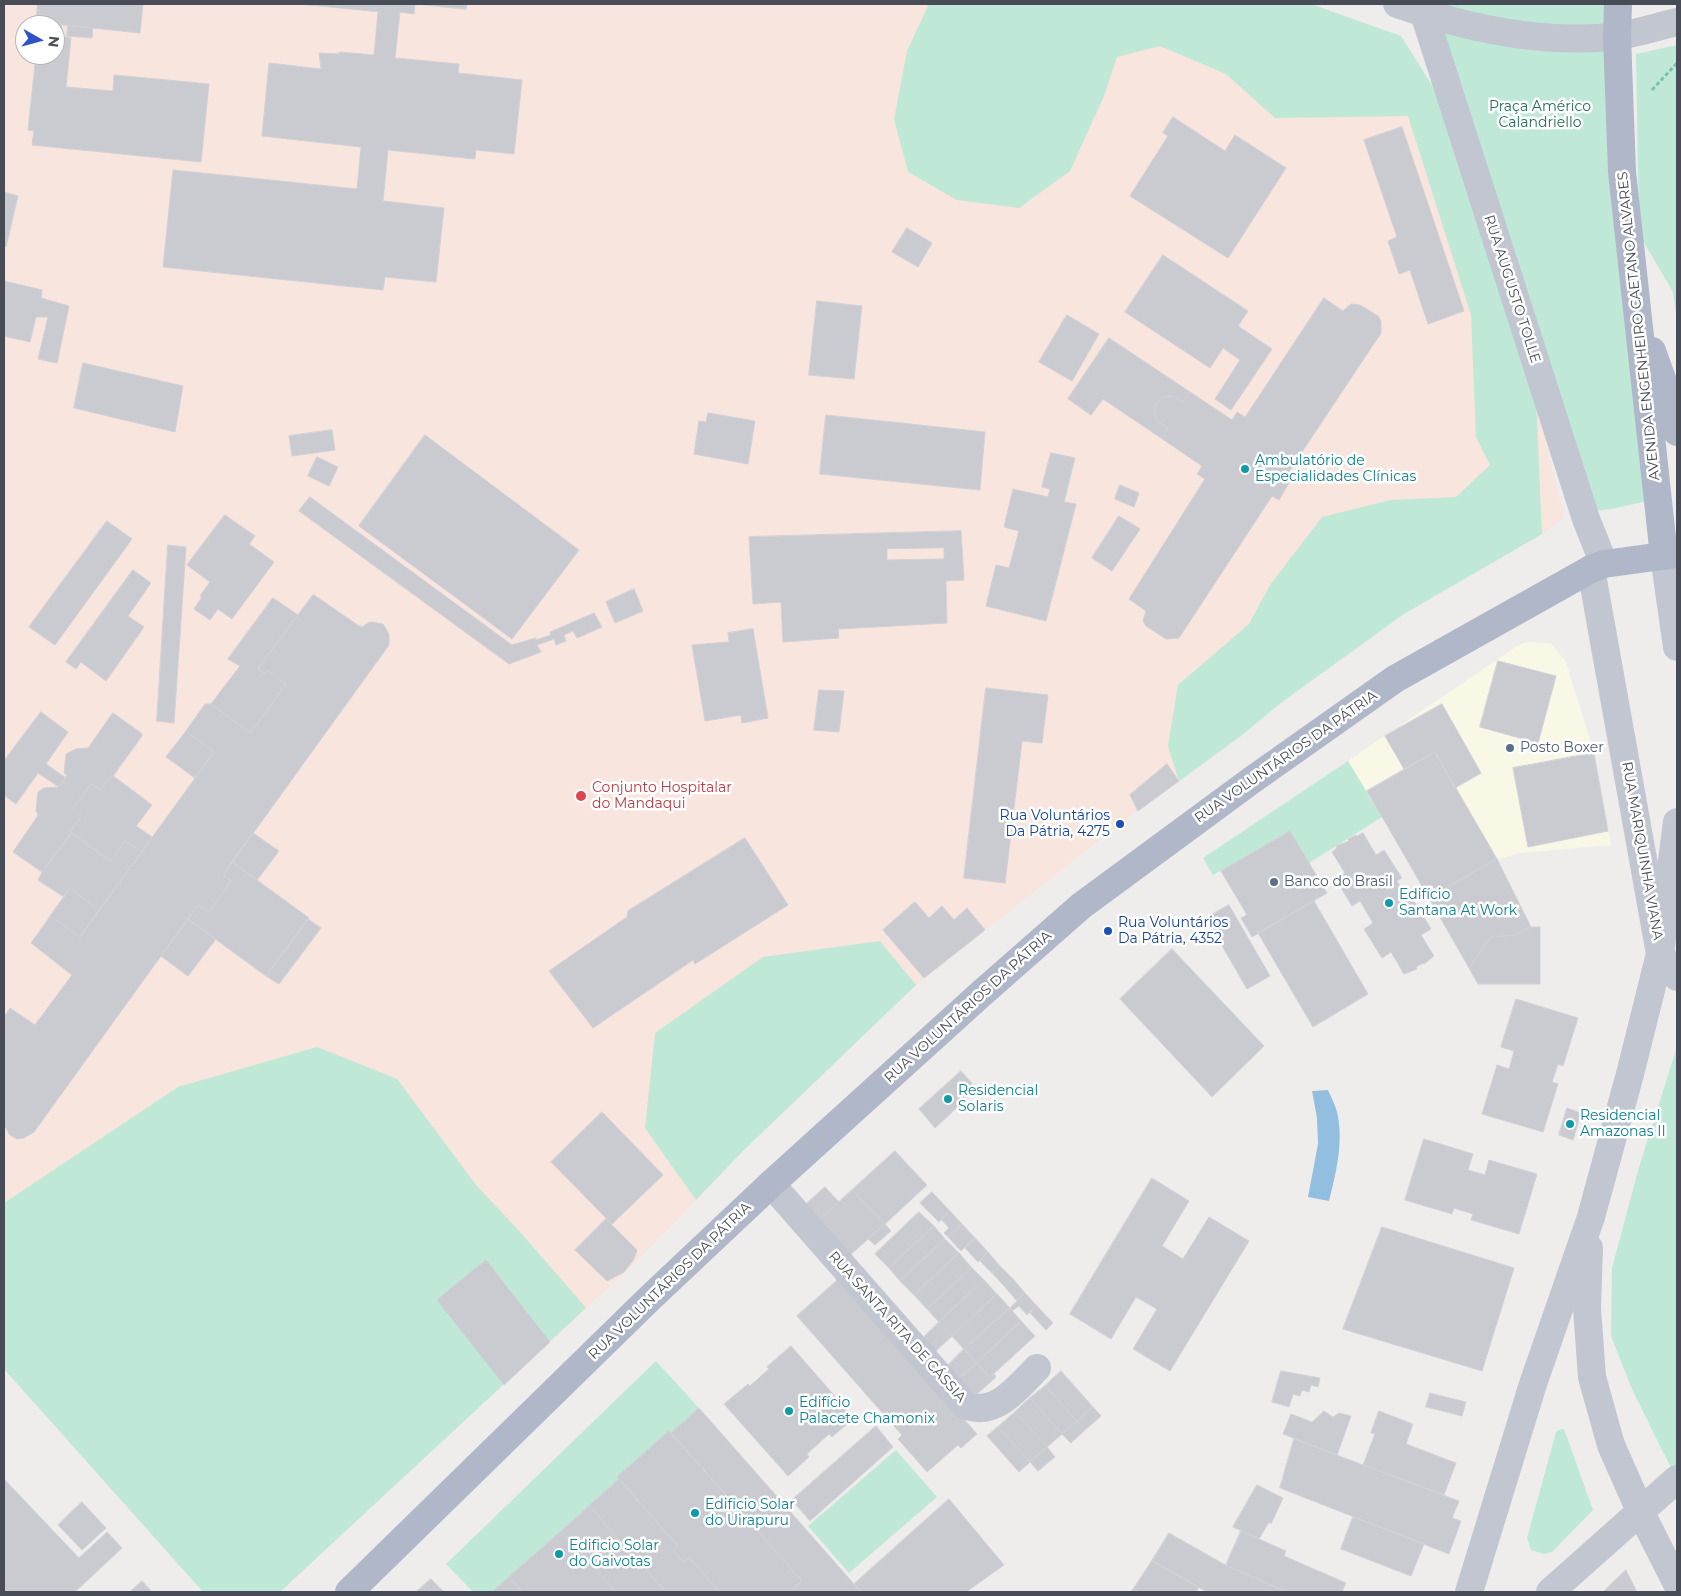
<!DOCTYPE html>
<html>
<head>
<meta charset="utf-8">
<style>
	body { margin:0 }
	#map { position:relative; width:1681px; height:1596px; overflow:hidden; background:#efedec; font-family:Montserrat,sans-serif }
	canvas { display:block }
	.frame { position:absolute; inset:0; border:5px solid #474c57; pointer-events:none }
	.north { position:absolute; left:15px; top:15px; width:50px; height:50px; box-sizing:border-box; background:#fff; border:1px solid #b5b7bc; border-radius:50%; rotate:97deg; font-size:14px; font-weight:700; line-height:20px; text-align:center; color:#474c57 }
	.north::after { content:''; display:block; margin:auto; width:18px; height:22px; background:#2f52c6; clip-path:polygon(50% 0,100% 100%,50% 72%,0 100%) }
</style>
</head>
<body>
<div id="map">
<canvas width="1681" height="1596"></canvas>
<div class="frame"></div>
<div class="north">N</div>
</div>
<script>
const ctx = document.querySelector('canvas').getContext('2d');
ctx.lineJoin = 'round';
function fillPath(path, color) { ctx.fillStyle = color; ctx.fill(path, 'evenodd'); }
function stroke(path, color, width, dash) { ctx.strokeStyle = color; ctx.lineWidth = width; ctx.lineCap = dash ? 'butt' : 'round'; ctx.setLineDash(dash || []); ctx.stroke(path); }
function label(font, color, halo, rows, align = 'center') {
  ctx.font = font + ' Montserrat,sans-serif'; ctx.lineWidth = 5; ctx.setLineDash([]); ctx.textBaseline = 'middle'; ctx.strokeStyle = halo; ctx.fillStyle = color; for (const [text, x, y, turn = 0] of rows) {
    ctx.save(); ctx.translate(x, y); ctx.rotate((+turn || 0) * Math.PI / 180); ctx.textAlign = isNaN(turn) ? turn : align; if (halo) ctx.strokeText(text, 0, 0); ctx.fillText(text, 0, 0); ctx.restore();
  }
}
const commercial = new Path2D(`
	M1527,642L1551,643L1566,662L1594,753L1611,845L1520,853L1497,859L1429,898L1348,761L1517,646Z`);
const medical = new Path2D(`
	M4,4H1311L1401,36L1433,87L1536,399L1564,517L1542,534L1404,614L1282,702L1241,736L1120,824L916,985L743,1151L636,1262L280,1592H203L4,1369ZM25,25H55V55H25Z`);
const green = new Path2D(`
	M929,4H1311L1401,36L1433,87L1460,165L1536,399L1542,534L1404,614L1282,702L1241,736L1179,781L1168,746L1178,685L1249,624L1270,585L1322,517L1391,500L1456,497L1490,465L1476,437L1471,315L1408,116L1275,118L1226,74L1160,46L1117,57L1104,96L1070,171L1019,208L957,200L908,172L894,119L907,51Z
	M1397,4H1618L1647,501L1612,509L1592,511L1423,13Z
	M1677,45V320L1673,292L1639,234L1636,54Z
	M1348,761L1382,817L1309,863L1290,831L1213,875L1203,858Z
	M880,941L916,985L743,1151L696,1200L645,1128L655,1033L763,957Z
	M317,1047L397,1079L476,1185L521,1233L586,1308L280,1592H203L4,1369V1203L178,1087Z
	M1677,1047V1479L1657,1440L1631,1387L1611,1336L1612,1268L1639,1167Z
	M656,1361L699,1408L671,1433L669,1431L617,1477L619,1479L492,1592H473L446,1564Z
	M1564,1429L1593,1510L1552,1552L1544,1554L1531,1550L1527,1538L1556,1432L1558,1430Z
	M896,1450L937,1497L849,1573L808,1526Z`);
const water = new Path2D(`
	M1328,1090C1331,1097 1335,1104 1337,1112C1344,1141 1336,1173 1329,1201L1308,1197L1318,1144L1317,1118L1312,1091Z`);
const building = new Path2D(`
	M38,4H143L140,33L36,22Z
	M300,4H415L414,14L400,12L395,58L459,64L458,73L522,80L514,154L476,150L475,159L388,150L383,201L444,208L436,282L385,277L383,290L163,267L173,170L357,189L361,147L262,136L269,63L321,69L319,53L339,54V52L374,55L378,12Z
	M417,4H467L466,9Z
	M40,22L62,24L61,36L71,38L66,87L113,91L114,75L209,84L201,162L32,145L34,131L28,130L36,55H55V25H39Z
	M68,25L93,28L92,38L67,36Z
	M1173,117L1225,151L1235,135L1286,168L1228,258L1130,196L1168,136L1163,133Z
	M1402,127L1464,311L1428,324L1410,270L1399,274L1388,241L1397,237L1364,140Z
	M4,192L18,196L6,247L4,246Z
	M907,228L932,243L918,267L892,252Z
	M1163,255L1248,311L1238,326L1272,349L1231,410L1215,399L1240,360L1223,348L1210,368L1125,312Z
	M4,281L42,290L41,298L69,306L57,363L38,359L48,317H36L30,342L4,336Z
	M1324,298L1343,311L1351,304L1360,305L1378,316L1381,321V333L1288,473L1293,476L1279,500L1272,496L1179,638L1166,639L1146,626L1143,621L1146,611L1129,599L1205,479L1197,474L1202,466L1161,438L1168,428L1159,422L1156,417L1154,410L1156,404L1162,398L1168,396H1173L1183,402L1190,392L1232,420L1237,412L1245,417Z
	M817,301L862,306L854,379L809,375Z
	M1067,315L1099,334L1072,381L1039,362Z
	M1109,338L1190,392L1183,402L1173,396H1168L1162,398L1156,404L1154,410L1156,417L1159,422L1168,428L1161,438L1103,399L1091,415L1068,399Z
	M83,363L183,386L175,432L74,408Z
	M708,413L755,421L748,464L694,454L699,421L706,422Z
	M826,415L985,432L980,490L820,474Z
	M332,430L335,450L292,456L289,436Z
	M425,435L579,550L512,639L359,526Z
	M1051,453L1075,458L1064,502L1076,504L1046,621L986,606L996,565L1009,568L1019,531L1004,527L1013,489L1048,497L1050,489L1042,487Z
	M317,457L338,467L329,486L308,476Z
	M1120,485L1139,493L1134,507L1115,499Z
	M310,497L512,645L536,638V640L551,635L550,632L594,613L602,627L577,638L573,631L564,635L566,641L556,645L554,639L537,645L541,652L509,664L299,511Z
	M225,515L255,536L249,544L274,562L232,619L218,609L210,620L194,609L202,597L200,596L210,582L187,565Z
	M1119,516L1140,529L1112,571L1092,558Z
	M107,521L132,539L55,645L29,627Z
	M961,531L964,580L946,581L947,623L838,629L839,638L783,642L781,602L753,604L749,537ZM944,548V559L887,560V549Z
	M168,545L186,547L174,723L157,721Z
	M133,570L151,583L128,616L144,627L106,681L81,662L76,669L66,662Z
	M634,589L643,611L615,623L606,602Z
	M314,595L359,626L362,627L368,623L372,622L383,624L389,634V645L223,875L231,881L209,912L200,906H197L34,1132L24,1138L17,1139L10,1135L4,1125L5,1114L4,1112V1017L10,1008L35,1025L72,975L31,943L49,918L52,917L80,937L214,752L186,731L205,704H211L249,732L252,731L286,684L270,672L268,671L265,674L259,670V667L312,596Z
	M273,598L298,615L259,667V670L265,674L268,671L270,672L286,684L252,731L249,732L211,704L240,666L228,659Z
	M753,629L768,718L742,723L741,715L705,721L692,645L729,642L728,633Z
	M1498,661L1556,676L1538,743L1480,727Z
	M986,688L1048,695L1042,743L1022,741L1005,883L964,878Z
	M819,690L844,691L839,732L814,730Z
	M1442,704L1481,773L1455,788L1435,752L1404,769L1385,736Z
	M41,712L68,732L46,764L66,778L59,787L38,773L16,804L4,795V761Z
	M113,713L141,733L142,736L113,776L112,775L100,790L91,784L72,810L81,816L70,832L72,833L42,872L13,852L37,817L38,814L36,811L38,792L44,788L59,787L67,775L64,773L66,754L76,749L88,748Z
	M187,730L186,731L214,752L195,778L166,757Z
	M1435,752L1497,859L1429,898L1367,791Z
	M1594,753L1608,831L1528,847L1513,768Z
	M1167,764L1179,781L1138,811L1130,795Z
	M112,775L152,805L136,826L152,837L142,852L125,841L110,861L70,832L81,816L72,810L91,784L100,790Z
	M1290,831L1327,893L1252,937L1241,918L1247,915L1221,871Z
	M72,833L110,861L125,841L142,852L99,910L70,888L64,897L38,880L44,869Z
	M253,833L279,851L257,880L232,862Z
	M1363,833L1376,855L1384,850L1402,878L1397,881L1409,901L1413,899L1431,929L1421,935L1434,956L1424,964L1423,963L1416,967L1417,969L1404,974L1391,952L1382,958L1364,929L1373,923L1360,901L1352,906L1335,878L1345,873L1332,852L1337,848L1336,846L1349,841L1348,839L1356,835L1357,836Z
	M745,838L788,905L695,964L693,960L593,1028L549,971L627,917L628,911Z
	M1497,859L1531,927L1515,935L1491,937L1469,968L1429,898Z
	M232,862L309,918L266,976L188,919L197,906H200L209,912L231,881L223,875Z
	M70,888L99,910L80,937L52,917L49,918Z
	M1314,901L1368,994L1313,1027L1258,933Z
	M915,902L929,918L942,906L954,920L967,908L985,930L924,978L883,930Z
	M1229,905L1270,976L1247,989L1206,918Z
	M188,919L216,939L188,976L161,956Z
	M308,919L321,928L279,984L266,976Z
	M1531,927H1540V984H1478L1469,968L1491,937L1515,935Z
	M1172,949L1264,1046L1212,1097L1120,999Z
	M1516,999L1578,1018L1563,1066L1558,1064L1552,1082L1558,1084L1543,1132L1482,1114L1497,1065L1509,1069L1514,1051L1501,1047Z
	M961,1071L977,1089L935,1128L919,1109Z
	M1567,1108L1581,1113L1573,1140L1559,1135Z
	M602,1112L663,1175L612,1224L551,1162Z
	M1424,1139L1473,1154L1468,1170L1485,1175L1489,1160L1537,1174L1519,1234L1471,1220L1473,1214L1454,1208L1452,1214L1405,1200Z
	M895,1151L927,1185L885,1224L852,1190Z
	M1152,1178L1189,1201L1162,1246L1183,1259L1209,1217L1249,1241L1170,1371L1133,1349L1157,1309L1136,1297L1111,1339L1070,1314Z
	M825,1187L839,1202L818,1221L804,1206Z
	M852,1190L885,1224L849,1256L818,1221Z
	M932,1192L950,1211L939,1222L920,1203Z
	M950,1211L962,1224L948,1237L944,1233L949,1228L941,1219Z
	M919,1212L934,1226L889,1268L875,1254Z
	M606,1219L637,1250L634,1259L624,1272L607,1281L575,1250Z
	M885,1224L891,1231L875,1245L868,1239Z
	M962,1224L975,1238L961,1251L948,1237Z
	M934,1226L945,1239L900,1281L889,1268Z
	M1382,1227L1514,1268L1482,1371L1343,1329Z
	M975,1238L988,1252L978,1262L965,1248Z
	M945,1239L959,1253L914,1295L900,1281Z
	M988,1252L1000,1266L992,1273L980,1261Z
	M959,1253L972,1268L927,1309L914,1295Z
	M486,1260L550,1342L504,1385L437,1300Z
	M1000,1266L1013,1279L1005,1287L992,1273Z
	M972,1268L984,1280L939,1322L927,1309Z
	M840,1278L977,1434L961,1448L958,1445L927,1472L898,1439L902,1435L797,1316Z
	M1013,1279L1025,1293L1017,1301L1005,1287Z
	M984,1280L997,1294L952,1336L939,1322Z
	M1025,1293L1037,1306L1027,1315L1019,1306L1012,1311L1010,1308Z
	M997,1294L1010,1308L964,1349L952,1336Z
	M1037,1306L1053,1323L1046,1330L1030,1313Z
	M1010,1308L1021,1321L977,1363L964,1349Z
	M1021,1321L1035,1336L990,1377L977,1363Z
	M939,1322L952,1336L935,1352L923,1338Z
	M791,1346L854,1418L832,1437L829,1434L807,1454L809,1457L788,1476L724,1404L748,1384L750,1386L769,1369L767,1367Z
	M964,1349L977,1363L959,1378L947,1366Z
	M977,1363L990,1377L994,1374L996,1377L975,1396L959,1378Z
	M1061,1371L1093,1407L1077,1421L1045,1386Z
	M1281,1371L1320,1378L1318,1387L1311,1385L1309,1392L1302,1390L1300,1396L1293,1394L1289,1407L1272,1402Z
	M1045,1386L1077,1421L1062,1434L1030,1398Z
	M1430,1393L1466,1402L1462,1416L1426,1407Z
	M1030,1398L1062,1434L1047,1447L1015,1412Z
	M1093,1407L1101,1416L1085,1430L1077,1421Z
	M699,1408L854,1584L861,1592H790L802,1581L671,1433Z
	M1324,1411L1333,1417L1339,1413L1351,1416L1337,1455L1283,1434L1291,1414L1312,1422Z
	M1379,1411L1413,1424L1406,1444L1456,1463L1444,1495L1363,1465L1375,1434L1371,1433Z
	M1015,1412L1047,1447L1030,1462L998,1427Z
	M1077,1421L1085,1430L1071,1443L1062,1434Z
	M876,1426L893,1447L810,1521L792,1500Z
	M998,1427L1030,1462L1019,1472L987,1436Z
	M669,1431L802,1581L790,1592H720L689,1558L683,1562L673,1551L678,1546L617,1477Z
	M1294,1439L1459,1501L1452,1518L1461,1521L1449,1554L1280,1488Z
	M1047,1447L1055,1457L1038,1471L1030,1462Z
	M4,1479L79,1558L107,1532L122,1548L75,1592H4Z
	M619,1479L678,1546L673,1551L683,1562L689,1558L720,1592H666L589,1506Z
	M1257,1485L1283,1498L1271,1524L1269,1522L1259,1539L1233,1527Z
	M949,1499L1004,1565L966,1592H861L854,1584Z
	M82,1502L106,1528L82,1550L58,1525Z
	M589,1506L666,1592H616L561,1531Z
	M1353,1517L1424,1544L1411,1576L1341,1549Z
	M561,1531L616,1592H523L509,1577Z
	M1241,1531L1286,1551L1284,1556L1346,1583L1342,1592H1287L1227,1566L1226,1565Z
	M1169,1533L1227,1566L1287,1592H1207L1152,1561Z
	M1152,1561L1199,1587L1196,1592L1132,1591Z
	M1626,1570L1637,1592H1603Z
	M509,1577L523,1592H492Z
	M431,1579L444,1592H416Z
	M142,1581L152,1592H130Z`);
const path = new Path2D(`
	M1652,90L1677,63`);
const minor = new Path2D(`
	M1397,4C1463,27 1539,44 1610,37C1633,35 1655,27 1677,22
	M1421,4L1586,519L1604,564
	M1664,556L1677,647
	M1677,822L1660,954L1677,977
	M771,1184L965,1405C995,1418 1018,1387 1037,1368
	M1589,1248L1587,1308L1592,1377L1611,1445L1641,1513L1677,1584
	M1469,1592L1533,1384L1591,1217L1630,1074L1660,954L1591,569
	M1550,1592L1677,1479`);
const major = new Path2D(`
	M1618,4L1617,36L1622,172L1664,556
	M1652,351L1671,404L1677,432
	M349,1592L650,1298L771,1184L982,993L1081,906L1252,780L1395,679L1591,569L1604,564L1677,554`);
const markers = [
	[1245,469,5,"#0f9aa8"],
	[1510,748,5,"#5c6f8a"],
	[581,796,6,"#e0444e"],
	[1120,824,5,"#1a4fb4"],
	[1274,882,5,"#5c6f8a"],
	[1389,903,5,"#0f9aa8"],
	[1108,931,5,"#1a4fb4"],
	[948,1099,5,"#0f9aa8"],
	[1570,1124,5,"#0f9aa8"],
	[789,1411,5,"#0f9aa8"],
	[695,1513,5,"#0f9aa8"],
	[559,1554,5,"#0f9aa8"]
];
const parkNames = [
	["Praça Américo",1540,107],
	["Calandriello",1540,123]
];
const streetNames = [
	["RUA AUGUSTO TOLLE",1512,289,72],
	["AVENIDA ENGENHEIRO CAETANO ALVARES",1639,326,-96],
	["RUA VOLUNTÁRIOS DA PÁTRIA",1286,757,-35],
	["RUA MARIQUINHA VIANA",1642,851,80],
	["RUA VOLUNTÁRIOS DA PÁTRIA",968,1007,-42],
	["RUA VOLUNTÁRIOS DA PÁTRIA",670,1281,-44],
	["RUA SANTA RITA DE CÁSSIA",897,1327,48]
];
const cultureNames = [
	["Ambulatório de",1255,461],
	["Especialidades Clínicas",1255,477],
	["Edifício",1399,895],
	["Santana At Work",1399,911],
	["Residencial",958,1091],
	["Solaris",958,1107],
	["Residencial",1580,1116],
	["Amazonas II",1580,1132],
	["Edifício",799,1403],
	["Palacete Chamonix",799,1419],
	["Edificio Solar",705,1505],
	["do Uirapuru",705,1521],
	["Edificio Solar",569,1546],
	["do Gaivotas",569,1562]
];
const serviceNames = [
	["Posto Boxer",1520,748],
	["Banco do Brasil",1284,882]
];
const healthNames = [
	["Conjunto Hospitalar",592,788],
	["do Mandaqui",592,804]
];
const transitNames = [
	["Rua Voluntários",1110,816],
	["Da Pátria, 4275",1110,832],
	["Rua Voluntários",1118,923,"left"],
	["Da Pátria, 4352",1118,939,"left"]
];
fillPath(commercial, '#f9f7e6');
fillPath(medical, '#f7e5de');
fillPath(green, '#bfe8d7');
fillPath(water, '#92bfdf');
fillPath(building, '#cacbd0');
stroke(building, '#d1d1d7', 1);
stroke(path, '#7cc1ad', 3, [4, 2.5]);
stroke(minor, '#c1c6d0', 28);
stroke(major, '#afb7c8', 28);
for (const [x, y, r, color] of markers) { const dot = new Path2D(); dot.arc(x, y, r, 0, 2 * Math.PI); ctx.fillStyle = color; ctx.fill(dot); stroke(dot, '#fff', 2); }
label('14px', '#226e58', '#fff', parkNames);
label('14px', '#474c57', '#fff', streetNames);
label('14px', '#0d838f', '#fff', cultureNames, 'left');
label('14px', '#4e5e75', '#fff', serviceNames, 'left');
label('14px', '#be3a42', '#fff', healthNames, 'left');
label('14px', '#164399', '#fff', transitNames, 'right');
</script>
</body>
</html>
